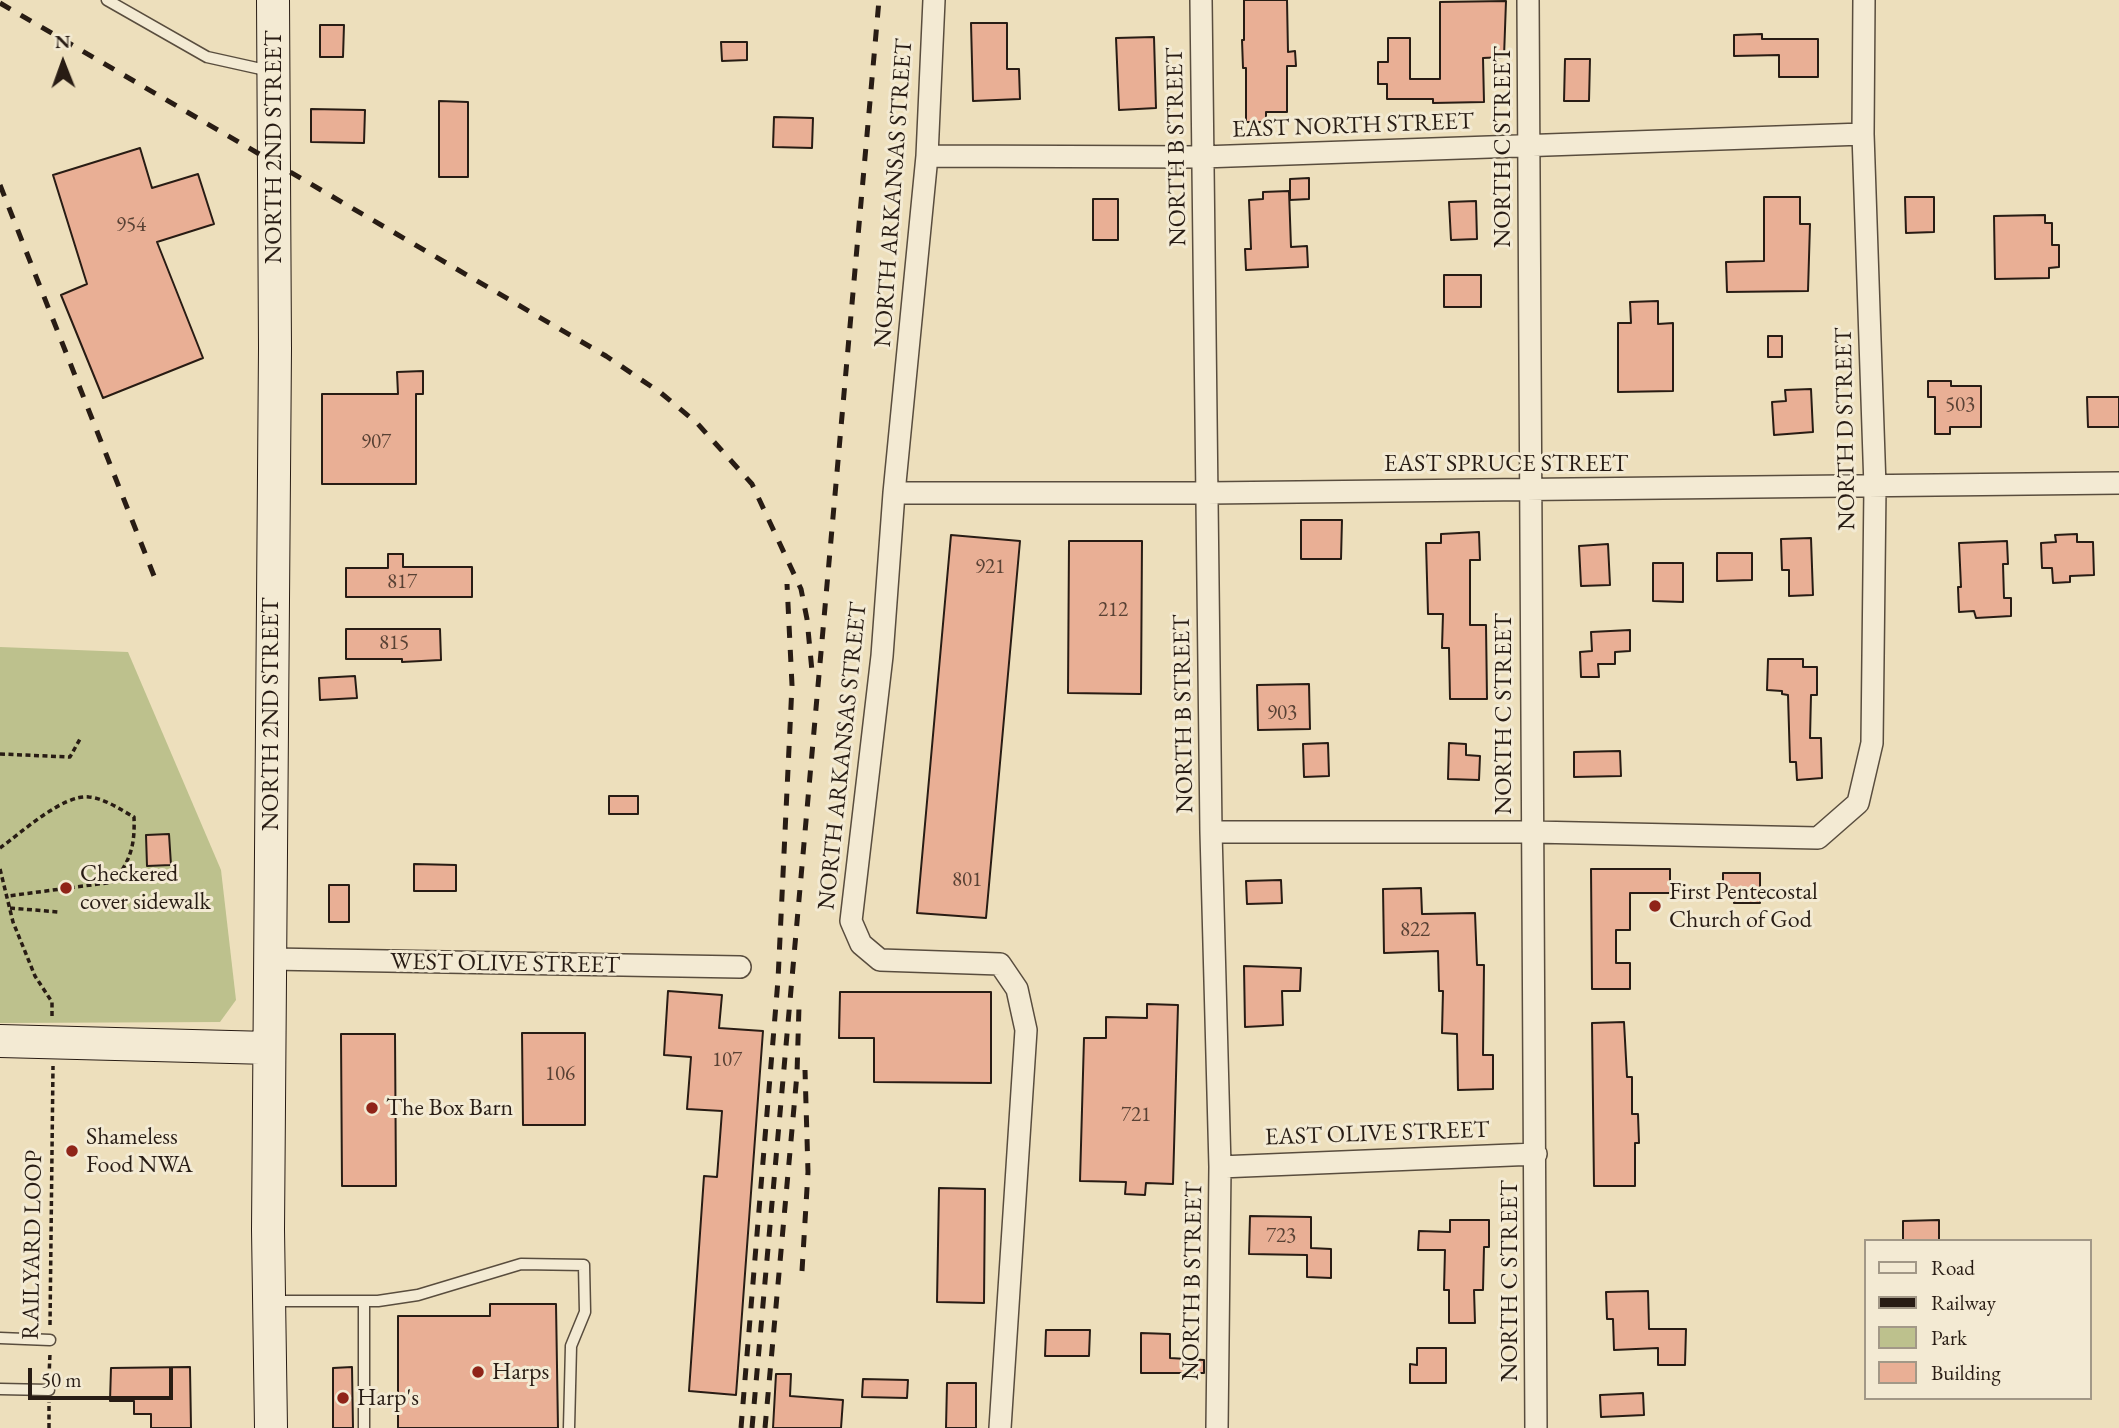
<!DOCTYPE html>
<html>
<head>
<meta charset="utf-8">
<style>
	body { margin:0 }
	#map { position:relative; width:2119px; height:1428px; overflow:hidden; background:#eddfbc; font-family:"EB Garamond",serif }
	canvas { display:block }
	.legend { position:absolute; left:1864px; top:1239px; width:228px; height:161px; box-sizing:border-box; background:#f3ead3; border:2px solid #a29887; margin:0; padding:9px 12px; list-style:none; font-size:21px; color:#281c14 }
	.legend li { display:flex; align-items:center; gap:14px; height:35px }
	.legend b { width:35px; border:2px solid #a29887 }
	.north { position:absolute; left:28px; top:28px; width:70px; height:70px; -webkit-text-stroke:5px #f3ead3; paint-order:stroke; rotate:359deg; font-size:19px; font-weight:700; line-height:28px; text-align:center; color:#281c14 }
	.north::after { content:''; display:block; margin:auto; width:24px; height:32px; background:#281c14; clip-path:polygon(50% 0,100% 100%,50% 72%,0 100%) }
	.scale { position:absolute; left:28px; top:1368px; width:145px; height:32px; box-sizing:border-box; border:4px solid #281c14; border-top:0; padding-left:9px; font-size:21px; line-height:24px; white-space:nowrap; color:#281c14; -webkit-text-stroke:5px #f3ead3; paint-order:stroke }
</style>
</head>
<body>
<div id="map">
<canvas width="2119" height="1428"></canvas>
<ul class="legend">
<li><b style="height:9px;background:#f3ead3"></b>Road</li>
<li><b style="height:9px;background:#281c14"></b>Railway</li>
<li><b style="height:19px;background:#bdc18d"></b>Park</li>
<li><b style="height:19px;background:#e9af95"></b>Building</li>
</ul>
<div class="north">N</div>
<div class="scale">50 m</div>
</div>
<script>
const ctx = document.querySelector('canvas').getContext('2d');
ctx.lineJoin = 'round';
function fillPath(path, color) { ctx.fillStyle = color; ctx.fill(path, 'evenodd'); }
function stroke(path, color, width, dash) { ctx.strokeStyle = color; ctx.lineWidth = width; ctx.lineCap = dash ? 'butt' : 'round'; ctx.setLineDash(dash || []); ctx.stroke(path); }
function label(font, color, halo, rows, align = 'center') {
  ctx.font = font + ' "EB Garamond",serif'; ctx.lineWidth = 6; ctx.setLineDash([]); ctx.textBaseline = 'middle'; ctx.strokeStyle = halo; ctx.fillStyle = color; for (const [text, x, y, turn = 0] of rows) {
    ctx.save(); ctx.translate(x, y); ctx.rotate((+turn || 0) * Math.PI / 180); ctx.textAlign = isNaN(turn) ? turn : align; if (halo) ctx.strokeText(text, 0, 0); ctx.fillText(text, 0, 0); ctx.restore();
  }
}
const green = new Path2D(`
	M0,647L128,652L221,870L236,1000L220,1022L0,1023Z`);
const building = new Path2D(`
	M1244,0H1287L1288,52L1295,51L1296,66H1287V112H1266V122H1246V68H1243L1242,40H1244Z
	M1506,1L1504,57L1483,58L1484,102L1433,103V99H1387V84H1378V62H1388V38H1410V79H1440V2Z
	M971,23H1007V69H1019L1020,99L973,101Z
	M320,25H344L343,57H320Z
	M1762,34V39H1818V77H1779V55L1734,56V35Z
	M1154,37L1156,108L1119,110L1116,38Z
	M721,42H747V60L722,61Z
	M1565,59H1590L1589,101H1564Z
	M439,101L468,102V177H439Z
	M311,109L365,110L364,143L311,142Z
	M774,117L813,118L812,148L773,147Z
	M140,148L152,188L198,174L214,224L157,242L203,358L103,398L61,295L87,284L53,175Z
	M1309,178V199L1290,200V179Z
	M1289,191L1291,247L1307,246L1308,267L1246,270L1245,249H1251L1249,200L1263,199V192Z
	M1764,197H1800V224H1810L1808,291L1727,292L1726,262L1764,261Z
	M1905,197H1934V232L1906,233Z
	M1093,199H1118V240H1093Z
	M1476,201L1477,239L1451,240L1449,202Z
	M2045,215V223H2052V245H2059V267L2049,268V278L1995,279L1994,216Z
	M1444,275H1481V307H1444Z
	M1658,301V324L1673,323V391L1618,392V323H1631L1630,302Z
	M1768,336H1782V357H1768Z
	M423,371V394H416V484H322V394H398L397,372Z
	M1928,381H1951V386H1981V427H1950V434H1935V397H1928Z
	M1811,389L1813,432L1774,435L1772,402L1786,401L1785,390Z
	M2087,397H2119V427H2088Z
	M1301,520H1342L1341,559H1301Z
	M1479,532L1480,560H1470V625H1486L1487,699H1450L1449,648H1442L1443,614H1428L1426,543H1441V534Z
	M2077,534V542H2093L2094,575L2070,576V582L2053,583L2052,568H2042L2041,543L2056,542L2055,535Z
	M951,535L1020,541L986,918L917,913Z
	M1811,538L1813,595L1789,596V570H1782L1781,539Z
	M1069,541H1142L1141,694L1068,693Z
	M2007,541L2008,564H2003L2004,598H2011V616L1976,618L1974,611L1959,612L1958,587H1961L1959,543Z
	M1608,544L1610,585L1581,586L1579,546Z
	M1717,553H1752V580L1717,581Z
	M388,554H403V567H472V597H346V568H388Z
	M1653,563H1683V602L1653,601Z
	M346,629H440L441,660L402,662V659H346Z
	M1630,630V651L1615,652V664H1598L1599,677H1581L1580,652L1592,651L1591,632Z
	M1768,659H1803V667H1817V695H1811L1810,738H1821L1822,778L1797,780L1796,762H1790L1788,695L1782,694V691L1767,690Z
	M355,676L357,698L320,700L319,678Z
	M1309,684L1310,729L1258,730L1257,685Z
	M1328,743L1329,776L1304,777L1303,744Z
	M1449,743L1466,744V755L1480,756L1479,780L1448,779Z
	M1620,751L1621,776L1574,777V752Z
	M609,796H638V814H609Z
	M169,834L171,865L147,866L146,835Z
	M414,864L456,865V891H414Z
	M1591,869H1670V893H1630V930H1616V963H1630V989H1592Z
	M1723,873H1760V903H1734V894H1723Z
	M1281,880L1282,903L1247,904L1246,881Z
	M329,885H349V922H329Z
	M1421,888L1422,914L1475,913L1477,965H1484L1483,1055H1493V1089L1458,1090L1457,1034L1442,1033L1443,991H1439L1438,951L1384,953L1383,889Z
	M1244,966L1301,968L1300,991H1282L1283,1025L1245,1027Z
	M668,991L722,995L719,1028L763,1031L736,1395L689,1391L704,1176L717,1177L722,1111L687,1109L691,1057L664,1055Z
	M840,992H991V1083L874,1082V1038H839Z
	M1147,1004L1178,1005L1173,1184L1146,1183L1145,1195L1125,1194L1126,1182L1080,1181L1084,1038H1106V1017L1147,1018Z
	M1624,1022L1627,1077H1632V1114H1638L1639,1143H1635V1186H1594L1592,1023Z
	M522,1033H585V1125H523Z
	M341,1034H395L396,1186H342Z
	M939,1188L985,1189L984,1303L937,1302Z
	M1250,1216L1311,1217V1248L1331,1249V1278L1307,1277V1255L1249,1254Z
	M1450,1220H1489V1247H1484L1483,1290H1474L1475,1323H1449V1290H1444L1445,1250H1418L1419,1231L1450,1232Z
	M1939,1220V1241H1903V1221Z
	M1648,1291L1649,1329H1686L1685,1365H1658V1348L1614,1350L1613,1319H1607L1606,1292Z
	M490,1304H556L558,1428H398V1316H490Z
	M1046,1330H1090L1089,1356H1045Z
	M1141,1333L1170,1334V1358L1204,1360V1373H1141Z
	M1417,1348H1446V1383H1410V1364L1417,1365Z
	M190,1367L191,1428H151V1414H134V1401H110L111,1368Z
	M352,1367L353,1428H333V1368Z
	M776,1374H791L790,1396L843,1400L841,1428H773Z
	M863,1379L908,1380L907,1398L862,1397Z
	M947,1383H976V1428H946Z
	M1643,1393L1644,1415L1601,1417L1600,1395Z`);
const path = new Path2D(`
	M0,754L70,757L80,739
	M0,848C21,833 63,794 89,797C104,798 121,810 134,817C135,845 131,859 114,882L8,896
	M0,869L13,922L35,976L52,1002V1017
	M10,908L58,912
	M50,1325L53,1066
	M49,1377L50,1353
	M49,1428V1402`);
const service = new Path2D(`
	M107,0L207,57L270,71
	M272,1301H378L418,1295L521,1264L584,1265L585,1312L571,1346L569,1428
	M364,1301V1428
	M0,1338L50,1340
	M0,1389L49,1390`);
const minor = new Path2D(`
	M934,0L927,156L894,493L882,656L851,921L861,944L880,960L1000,964L1017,989L1026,1030L1000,1428
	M1201,0L1211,832L1220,1167L1217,1428
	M1528,0L1536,1428
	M927,156L1202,157L1863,134
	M894,493H1207L2119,483
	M1211,832H1532L1818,838L1858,803L1872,743L1875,487L1863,134L1864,0
	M270,959L740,967
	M1220,1167L1536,1154`);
const secondary = new Path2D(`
	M0,1041L269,1048
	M271,1428L268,1229L275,348L273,0`);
const rail = new Path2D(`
	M0,3L606,356L661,393L697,423L752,484L801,589L807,619L812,671
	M0,185L156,581
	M802,1271L808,1172L805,1070
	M741,1428L778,980L792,685L787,584
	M752,1428L879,0
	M765,1428L797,1074L799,1006`);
const markers = [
	[66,888,7,"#8f2418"],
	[1655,906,7,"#8f2418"],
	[372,1108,7,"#8f2418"],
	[72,1151,7,"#8f2418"],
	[478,1372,7,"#8f2418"],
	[343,1398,7,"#8f2418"]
];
const numberNames = [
	["954",131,225],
	["503",1960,405],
	["907",376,442],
	["921",990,567],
	["817",402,582],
	["212",1113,610],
	["815",394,643],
	["903",1282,713],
	["801",967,880],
	["822",1415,930],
	["107",727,1060],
	["106",560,1074],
	["721",1136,1115],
	["723",1281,1236]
];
const streetNames = [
	["EAST NORTH STREET",1353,126,-2],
	["NORTH 2ND STREET",274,147,-90],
	["NORTH B STREET",1177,147,-91],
	["NORTH C STREET",1503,147,-90],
	["NORTH ARKANSAS STREET",894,193,-86],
	["NORTH D STREET",1846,429,-91],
	["EAST SPRUCE STREET",1506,464],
	["NORTH 2ND STREET",271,714,-90],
	["NORTH B STREET",1184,714,-91],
	["NORTH C STREET",1504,714,-90],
	["NORTH ARKANSAS STREET",843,756,-84],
	["WEST OLIVE STREET",505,964,1],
	["EAST OLIVE STREET",1377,1134,-2],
	["RAILYARD LOOP",33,1245,-89],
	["NORTH B STREET",1193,1281,-89],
	["NORTH C STREET",1510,1281,-90]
];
const poiNames = [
	["Checkered",80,874],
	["cover sidewalk",80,902],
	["First Pentecostal",1669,892],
	["Church of God",1669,920],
	["The Box Barn",386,1108],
	["Shameless",86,1137],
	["Food NWA",86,1165],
	["Harps",492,1372],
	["Harp's",357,1398]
];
fillPath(green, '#bdc18d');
fillPath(building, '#e9af95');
stroke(building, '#281c14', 2);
stroke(service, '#594d3e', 13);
stroke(minor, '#594d3e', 24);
stroke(secondary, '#281c14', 34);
stroke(path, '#281c14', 3.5, [5, 3.5]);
stroke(service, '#f3ead3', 10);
stroke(minor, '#f3ead3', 21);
stroke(secondary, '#f3ead3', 32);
stroke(rail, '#281c14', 5, [12, 12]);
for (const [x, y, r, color] of markers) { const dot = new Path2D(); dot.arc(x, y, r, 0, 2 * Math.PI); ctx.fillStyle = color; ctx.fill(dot); stroke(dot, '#f3ead3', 2.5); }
label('21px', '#584134', null, numberNames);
label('24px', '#281c14', '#f3ead3', streetNames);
label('24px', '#281c14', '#f3ead3', poiNames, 'left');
</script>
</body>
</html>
